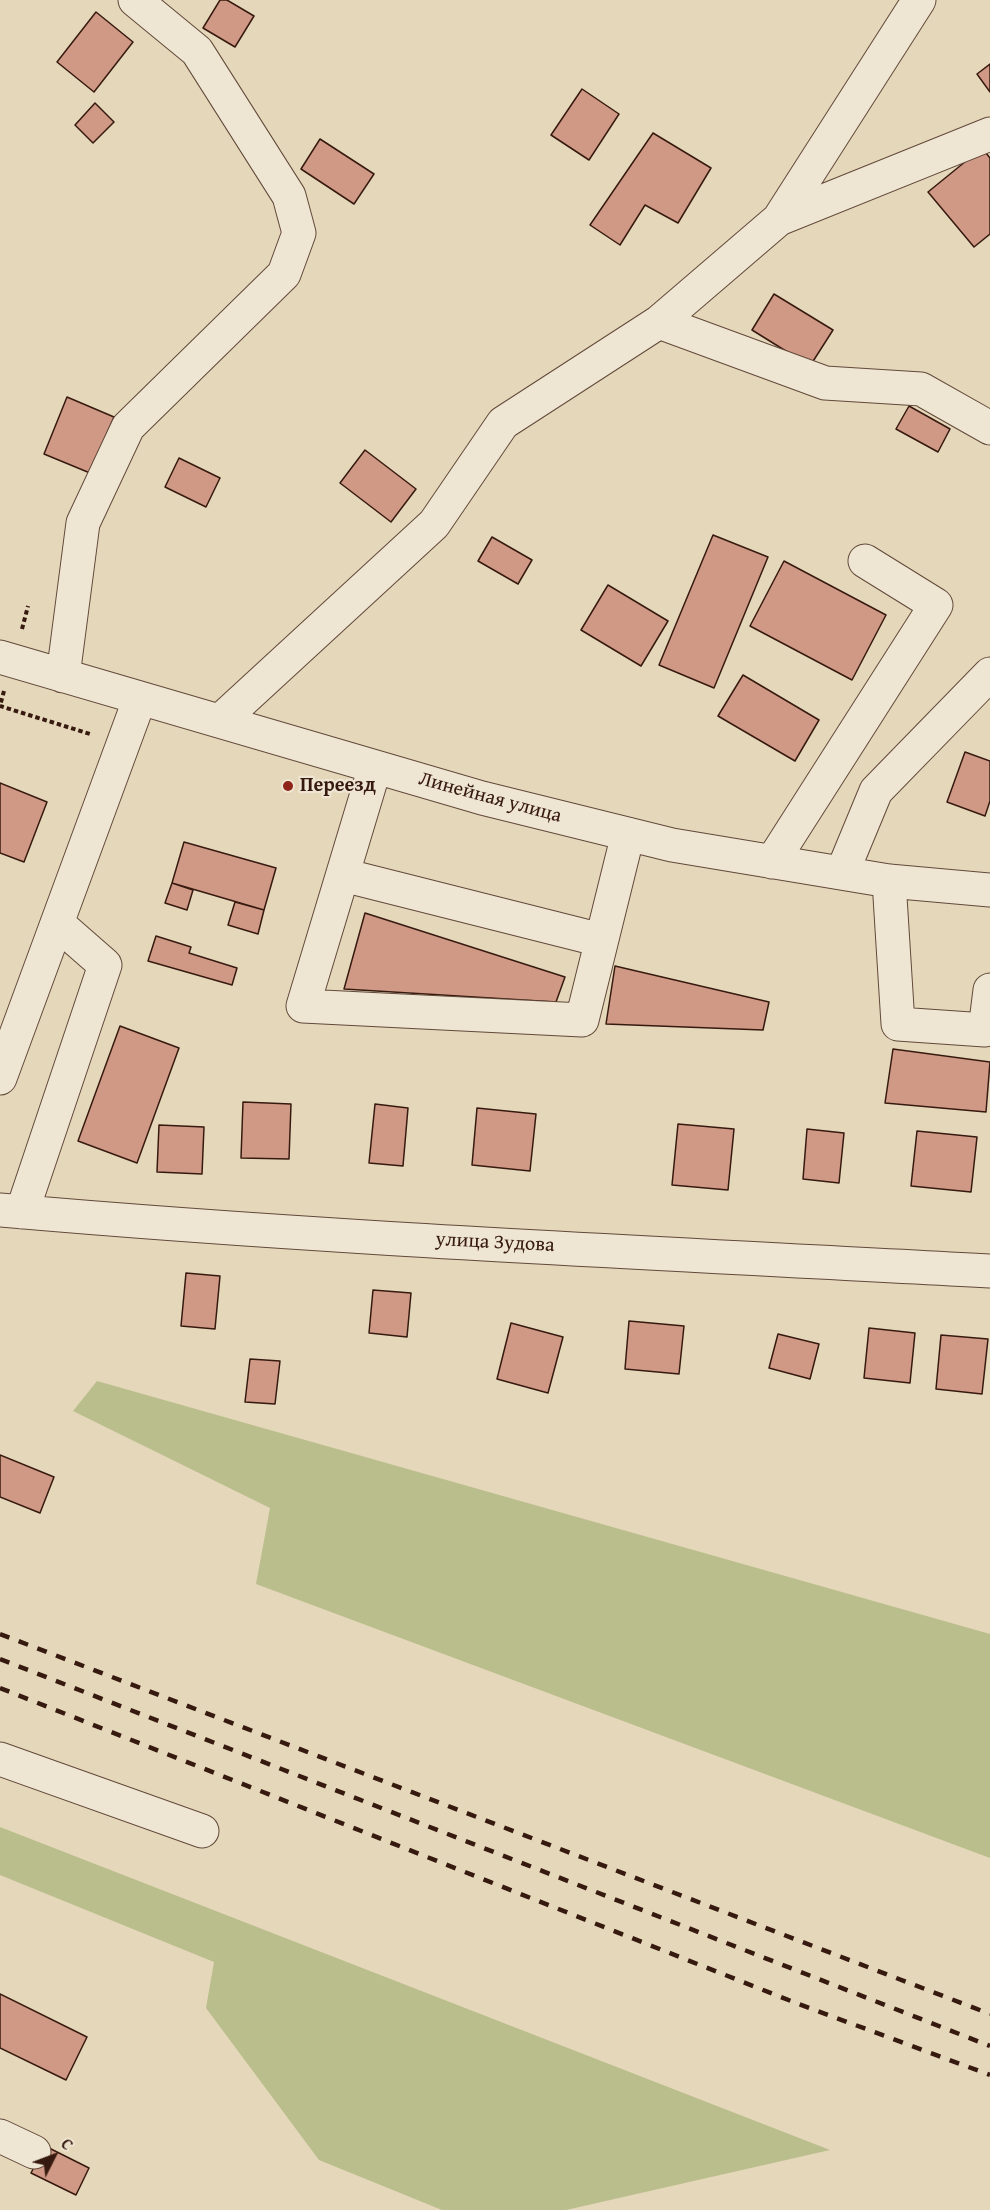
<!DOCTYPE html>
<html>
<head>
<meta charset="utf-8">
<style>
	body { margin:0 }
	#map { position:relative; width:990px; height:2210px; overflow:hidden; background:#e5d7ba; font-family:"Gentium Book Plus",serif }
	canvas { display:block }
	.north { position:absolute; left:24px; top:2126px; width:60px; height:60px; -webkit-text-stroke:4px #eee5d2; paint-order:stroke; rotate:48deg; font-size:16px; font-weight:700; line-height:24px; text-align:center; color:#371a0f }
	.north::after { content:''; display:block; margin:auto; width:21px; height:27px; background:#371a0f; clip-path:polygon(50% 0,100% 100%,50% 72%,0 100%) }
</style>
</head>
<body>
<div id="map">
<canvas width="990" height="2210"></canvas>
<div class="north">С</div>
</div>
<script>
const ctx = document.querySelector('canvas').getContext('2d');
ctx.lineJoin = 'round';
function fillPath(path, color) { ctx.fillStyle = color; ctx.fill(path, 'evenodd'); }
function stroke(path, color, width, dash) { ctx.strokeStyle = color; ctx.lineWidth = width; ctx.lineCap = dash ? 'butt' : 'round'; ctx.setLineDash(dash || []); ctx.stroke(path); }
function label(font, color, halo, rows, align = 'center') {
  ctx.font = font + ' "Gentium Book Plus",serif'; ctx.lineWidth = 4.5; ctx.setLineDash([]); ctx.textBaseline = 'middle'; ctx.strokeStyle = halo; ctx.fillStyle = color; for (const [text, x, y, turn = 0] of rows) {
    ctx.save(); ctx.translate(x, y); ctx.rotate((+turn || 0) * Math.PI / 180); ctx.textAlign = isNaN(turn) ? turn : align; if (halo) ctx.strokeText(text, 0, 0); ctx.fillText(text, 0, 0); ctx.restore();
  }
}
const green = new Path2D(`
	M97,1381L990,1634V1858L256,1584L270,1508L73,1411Z
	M0,1827L830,2150L566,2210H442L319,2160L206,2008L214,1962L0,1875Z`);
const building = new Path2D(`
	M220,0H227L254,16L235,47L203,28Z
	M96,12L133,42L94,92L57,62Z
	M990,64V92L977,74Z
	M582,89L619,114L589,160L551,135Z
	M95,103L114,122L93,143L75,125Z
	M653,133L711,168L678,223L645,205L620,245L590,225Z
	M320,139L374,174L354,204L301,169Z
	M982,148L990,158V234L974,247L928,192Z
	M774,294L833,330L810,366L752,330Z
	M67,397L114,417L90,473L44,454Z
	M909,406L950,429L938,452L896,429Z
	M365,450L416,489L391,522L340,483Z
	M179,458L220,478L206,507L165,487Z
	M713,535L768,557L714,688L659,665Z
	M492,537L532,560L518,584L478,561Z
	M784,561L886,615L852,680L750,626Z
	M608,585L668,621L641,666L581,630Z
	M743,675L819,720L795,761L718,716Z
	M965,752L990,761V801L985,816L947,802Z
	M0,783L47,802L24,862L0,853Z
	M184,842L276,868L264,910L172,883Z
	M172,883L193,890L187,910L165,903Z
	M235,902L264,910L258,934L228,925Z
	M365,913L565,977L556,1002L344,989Z
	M156,936L191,947L189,953L237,968L232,985L148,961Z
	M615,966L769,1002L763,1030L606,1024Z
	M120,1026L179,1048L137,1163L78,1141Z
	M893,1049L990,1062L986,1112L885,1103Z
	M243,1102L291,1104L289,1159L241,1158Z
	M375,1104L408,1108L403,1166L369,1163Z
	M477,1108L536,1114L530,1171L472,1165Z
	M678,1124L734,1129L728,1190L672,1185Z
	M159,1125L204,1127L202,1174L157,1172Z
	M807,1129L844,1133L839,1183L803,1179Z
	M917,1131L977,1137L971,1192L911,1186Z
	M186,1273L220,1276L215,1329L181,1326Z
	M373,1290L411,1293L407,1337L369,1333Z
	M629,1321L684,1326L679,1374L625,1369Z
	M511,1323L563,1337L548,1393L497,1379Z
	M869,1328L915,1333L910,1383L864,1378Z
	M778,1334L819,1344L810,1379L769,1368Z
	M941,1335L988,1339L982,1394L936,1389Z
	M250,1359L280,1361L275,1404L245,1402Z
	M0,1455L54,1477L40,1513L0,1497Z
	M0,1994L87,2037L66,2080L0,2048Z
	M45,2146L89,2168L76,2195L31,2173Z`);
const path = new Path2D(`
	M22,629L28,606
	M4,691L0,706L90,734`);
const minor = new Path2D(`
	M779,219L919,0
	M659,322L825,383L921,389L990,428
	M0,657L482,798L672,845L889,881L990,890
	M63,676L83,523L128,427L284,274L299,233L289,196L197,51L135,0
	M220,721L434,524L503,423L659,322L779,219L990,134
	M375,767L303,1006L582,1020L628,834
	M772,862L936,605L865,561
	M842,873L876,791L990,674
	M343,875L601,940
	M889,881L898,1024L985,1030L990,990
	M0,1078L140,698
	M0,1210C329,1239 660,1253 990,1271
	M22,1212L105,965L57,923
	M0,1759L202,1831
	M0,2136L34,2152`);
const rail = new Path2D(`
	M0,1634L990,2014
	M0,1659L990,2046
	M0,1688L796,2003L990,2075`);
const markers = [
	[288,786,6,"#8f2418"]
];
const poiNames = [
	["Переезд",300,786]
];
const streetNames = [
	["Линейная улица",490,798,15],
	["улица Зудова",495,1243,3]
];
fillPath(green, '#babd8c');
fillPath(building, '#d09986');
stroke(building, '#371a0f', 1.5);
stroke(minor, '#62493a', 35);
stroke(path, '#371a0f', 4, [4.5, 3]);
stroke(minor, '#eee5d2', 33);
stroke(rail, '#371a0f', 4.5, [10, 10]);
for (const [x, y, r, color] of markers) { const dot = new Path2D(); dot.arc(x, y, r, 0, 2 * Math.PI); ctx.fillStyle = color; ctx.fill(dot); stroke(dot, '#eee5d2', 2); }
label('bold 20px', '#371a0f', '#eee5d2', poiNames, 'left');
label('20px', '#371a0f', '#eee5d2', streetNames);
</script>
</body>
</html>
